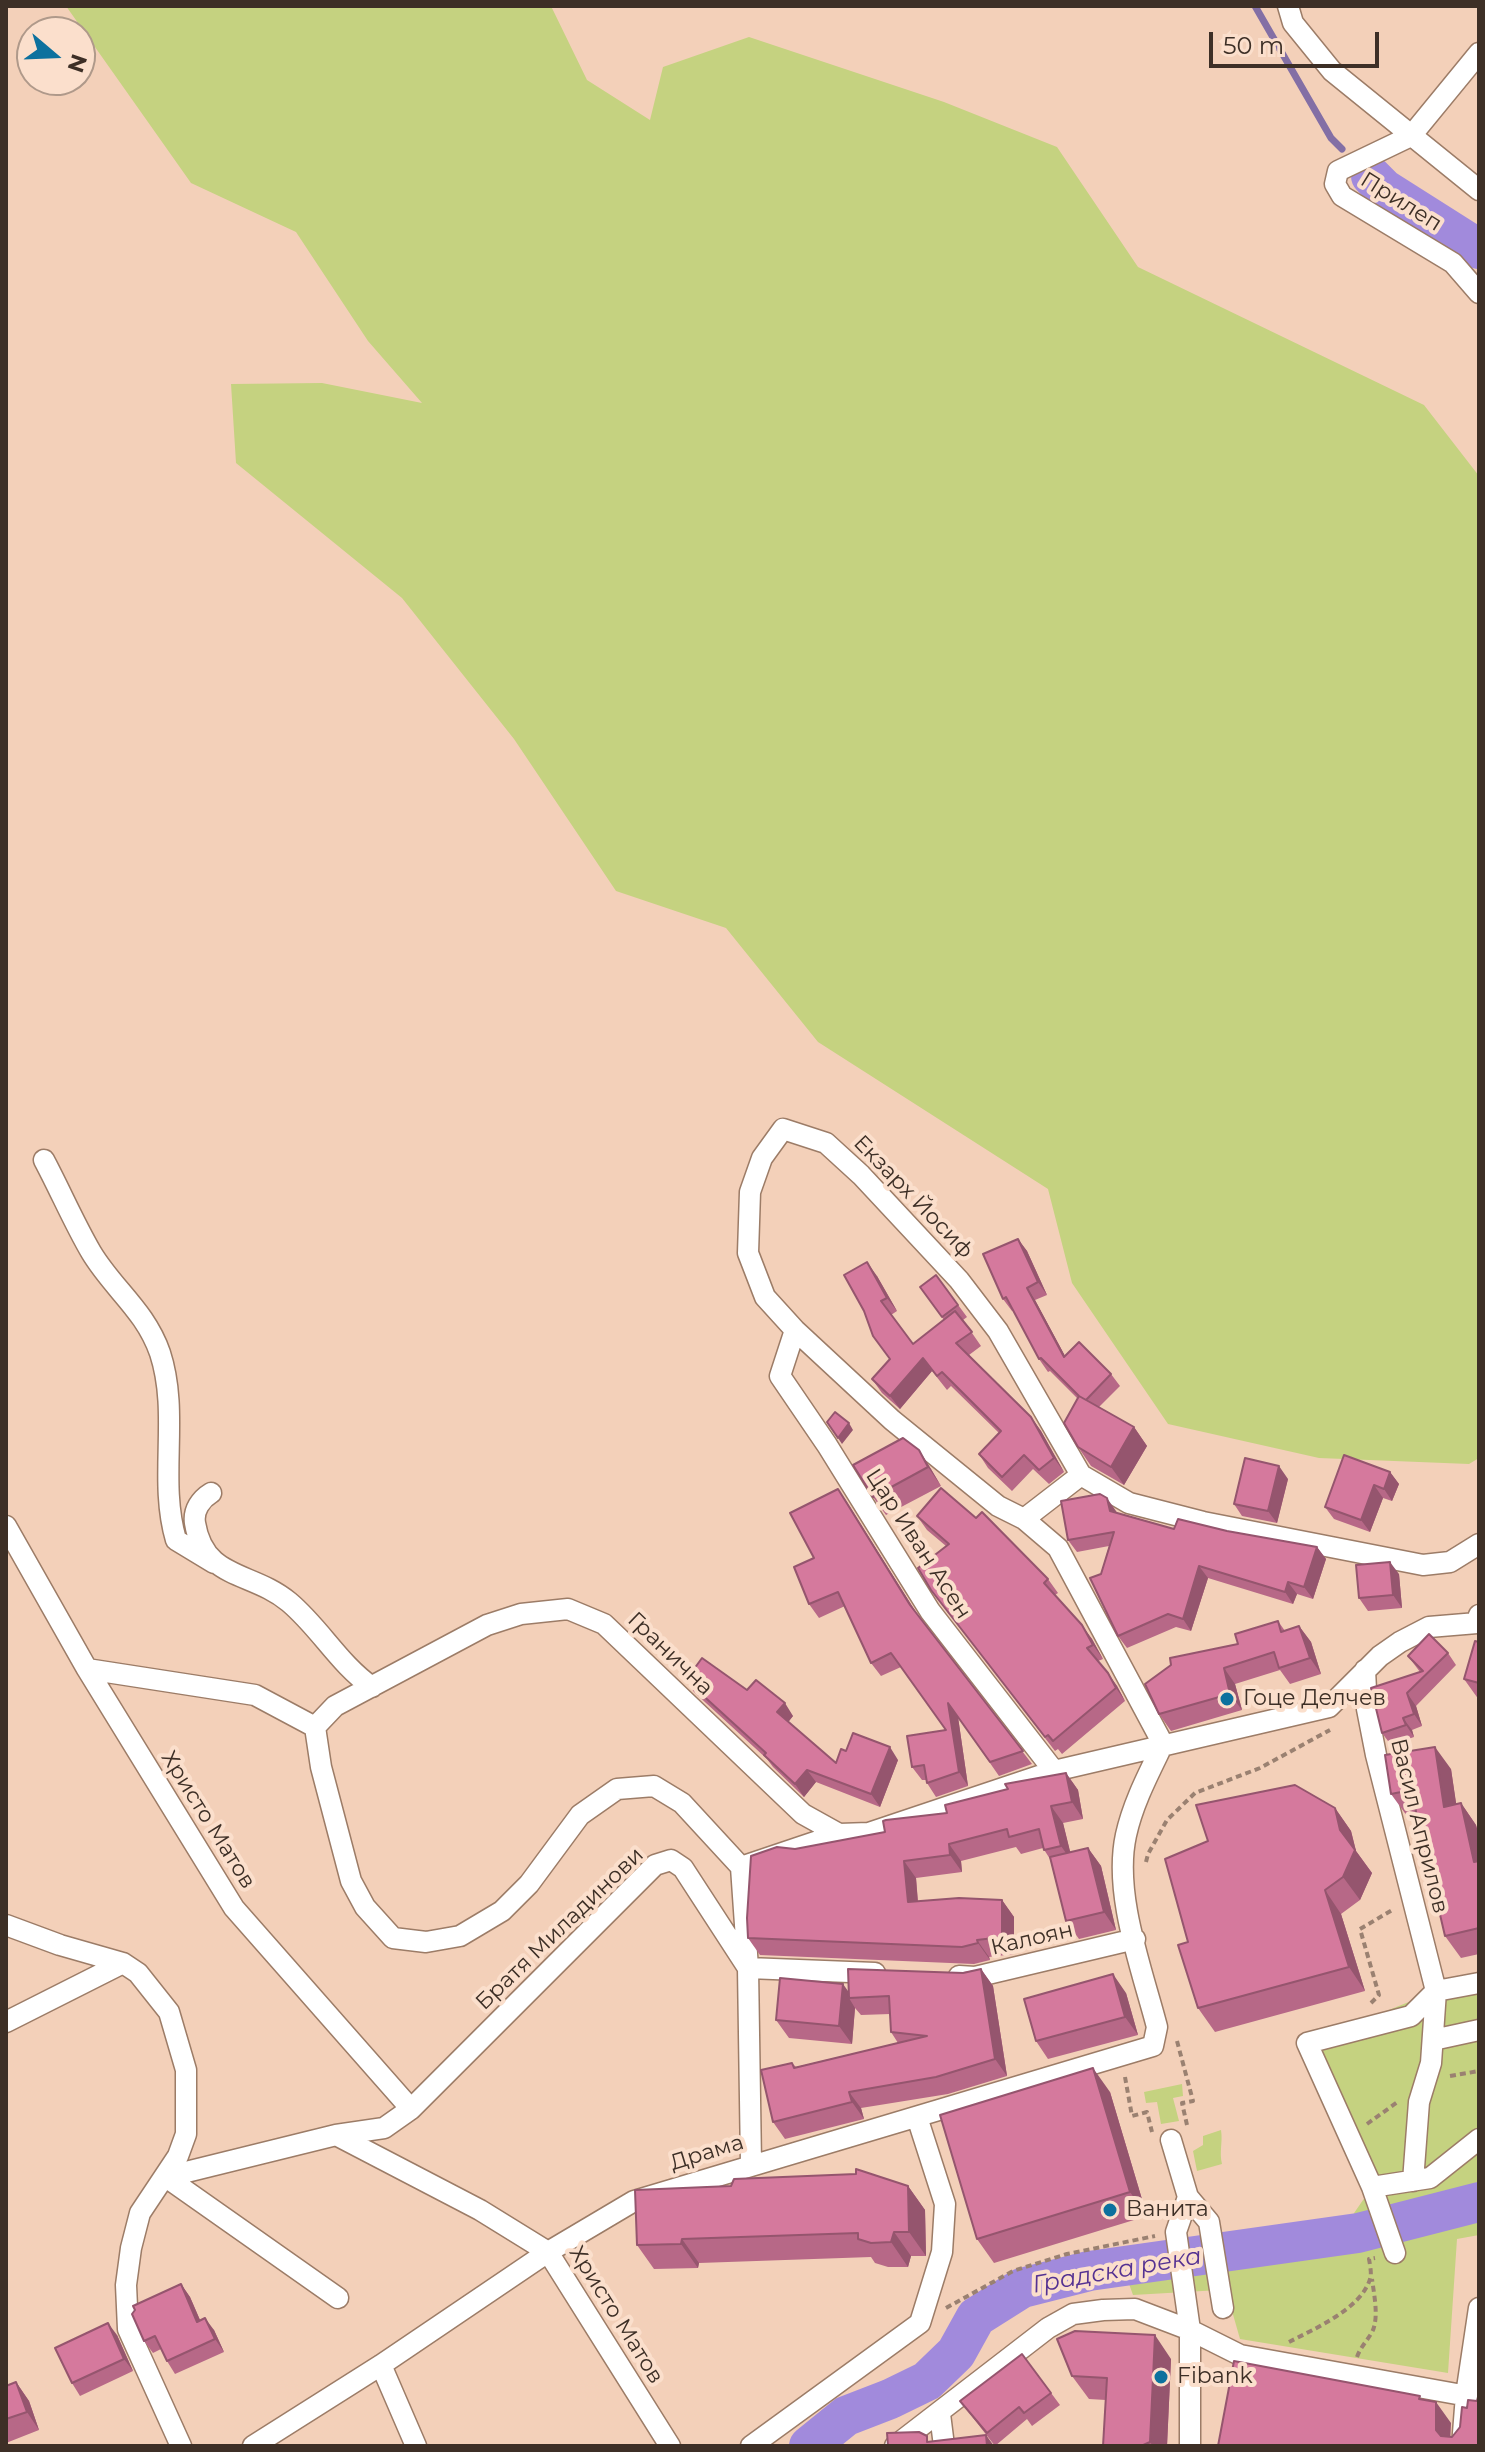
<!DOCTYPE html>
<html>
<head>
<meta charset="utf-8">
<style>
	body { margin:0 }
	#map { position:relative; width:1485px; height:2452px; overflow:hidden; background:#f3d0b9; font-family:Montserrat,sans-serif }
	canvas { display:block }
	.frame { position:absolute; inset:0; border:8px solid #3d2f26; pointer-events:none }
	.north { position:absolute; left:16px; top:16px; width:80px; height:80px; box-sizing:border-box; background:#fbdfcc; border:2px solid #af998a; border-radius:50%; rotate:109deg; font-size:22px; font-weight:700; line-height:32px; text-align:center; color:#3d2f26 }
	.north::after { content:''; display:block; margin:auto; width:28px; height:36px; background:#0d719e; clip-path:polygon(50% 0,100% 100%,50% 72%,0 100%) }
	.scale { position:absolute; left:1209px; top:32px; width:170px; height:36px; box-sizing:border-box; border:4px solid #3d2f26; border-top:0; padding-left:10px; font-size:24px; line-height:28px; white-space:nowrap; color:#3d2f26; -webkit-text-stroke:6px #fbdfcc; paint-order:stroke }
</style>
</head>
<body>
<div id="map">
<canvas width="1485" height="2452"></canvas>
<div class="frame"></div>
<div class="north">N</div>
<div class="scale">50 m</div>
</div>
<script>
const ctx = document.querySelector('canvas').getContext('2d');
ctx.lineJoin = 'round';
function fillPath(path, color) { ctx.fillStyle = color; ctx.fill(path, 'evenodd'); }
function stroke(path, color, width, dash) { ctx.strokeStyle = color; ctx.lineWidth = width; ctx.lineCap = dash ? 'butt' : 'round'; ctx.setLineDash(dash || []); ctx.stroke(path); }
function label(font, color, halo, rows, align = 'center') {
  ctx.font = font + ' Montserrat,sans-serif'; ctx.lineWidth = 8; ctx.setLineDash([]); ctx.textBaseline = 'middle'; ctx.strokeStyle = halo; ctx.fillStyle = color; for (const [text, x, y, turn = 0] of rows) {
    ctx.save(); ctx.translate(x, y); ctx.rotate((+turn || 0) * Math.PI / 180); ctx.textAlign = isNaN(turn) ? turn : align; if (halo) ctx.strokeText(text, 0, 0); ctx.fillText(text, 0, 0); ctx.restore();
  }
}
const green = new Path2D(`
	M66,6H551L587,80L650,120L663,67L749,37L944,102L1057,147L1138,267L1424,405L1479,476V1458L1469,1464L1319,1458L1168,1424L1072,1283L1048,1189L818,1042L726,928L616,891L514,739L402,598L236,463L231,384L322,383L422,403L368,341L296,232L191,183Z
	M1479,1983V2235L1457,2239L1448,2373L1240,2339L1230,2304L1220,2290L1133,2295L1118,2253L1142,2248L1231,2241L1352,2216L1372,2187L1307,2043L1436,1991Z
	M1182,2084L1183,2096L1173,2098L1179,2121L1161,2124L1157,2102L1146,2103L1144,2092Z
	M1221,2130C1223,2142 1219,2152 1222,2164L1197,2171L1193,2151L1203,2145V2136Z`);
const stream = new Path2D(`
	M1255,6L1331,138L1342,149`);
const river = new Path2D(`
	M1371,176L1384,189L1479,249
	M809,2446L846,2416L890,2399L927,2381L956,2353L976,2317L1022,2288L1089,2271L1358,2233L1479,2202`);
const path = new Path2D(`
	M1146,1862L1148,1854L1167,1820L1195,1793L1260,1768L1330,1730
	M1371,2003L1379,1995L1360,1929L1394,1909
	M1177,2041L1193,2101L1182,2103L1187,2125
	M1450,2076L1479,2071
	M1125,2077L1132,2116L1147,2112L1152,2132
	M1367,2124L1399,2101
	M946,2308L1013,2271L1067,2254L1155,2236
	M1289,2342C1314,2329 1361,2309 1370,2279C1372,2274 1370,2265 1369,2259L1375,2258
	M1357,2357C1361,2345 1372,2336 1374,2327C1378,2313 1374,2294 1372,2279`);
const street = new Path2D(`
	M1288,6L1293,23L1332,71L1479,190
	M1479,53L1411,136L1338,171L1335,184L1342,196L1453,263L1479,293
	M44,1160C60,1190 74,1223 91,1252C113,1289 145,1310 160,1353C180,1414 158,1479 176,1540L214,1563
	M795,1330L780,1376L827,1445L930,1611L1054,1771
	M1081,1475L998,1331L959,1280L861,1175L826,1143L783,1129L762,1158L750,1192L748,1253L765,1297L795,1330L892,1420L998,1506L1024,1519L1058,1548L1163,1744
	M211,1493C201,1499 193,1510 195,1523C204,1580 252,1571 289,1602C320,1628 339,1664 372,1687
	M1024,1519L1081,1475L1129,1503L1203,1522L1423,1565L1450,1562L1479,1544
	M6,1526L87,1669L234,1908L411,2109
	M87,1669L255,1695L315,1727L321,1767L351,1881L365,1907L393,1938L426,1942L460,1936L502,1911L529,1884L580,1815L617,1789L654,1786L682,1803L741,1867
	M1365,1670L1367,1709L1376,1755L1436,1991L1431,2063L1419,2102L1413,2181
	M315,1727L335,1706L487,1625L521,1614L568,1609L604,1624L803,1814L839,1834
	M6,1925L60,1945L123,1963L138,1973L169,2012L186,2070V2134L178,2156L140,2213L131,2248L126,2285L128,2329L181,2446
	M959,1976L975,1977L1135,1939
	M6,2022L123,1963
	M1433,2040L1479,2030
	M336,2135L480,2210L548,2252L670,2446
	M1171,2140L1188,2197L1209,2222L1223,2308
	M751,2164L748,1968L875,1973
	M166,2177L336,2135L384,2128L411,2109L655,1865L671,1860L683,1868L748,1968L741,1867L839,1834L869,1833L1054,1771L1329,1707L1380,1656L1400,1642L1429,1627L1477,1623L1479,1615
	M166,2177L338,2298
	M1372,2187L1430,2178L1479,2139
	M1188,2197L1176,2232L1190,2330V2446
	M1395,2253L1372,2187L1307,2043L1411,2016L1436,1991L1479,1983
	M381,2365L416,2446
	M940,2414L944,2446
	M253,2446L381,2365L548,2252L634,2201L1153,2046L1157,2027C1142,1969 1113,1894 1126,1835C1133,1803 1149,1773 1163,1744
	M751,2446L920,2323L942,2252L945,2204L917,2117
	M895,2446L1048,2328L1073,2314L1103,2310L1135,2309L1190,2330L1240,2355L1479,2398
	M1462,2446L1466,2395L1479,2308`);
const wall = new Path2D(`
	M1018,1239L1027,1251L1047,1295L1035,1300L1065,1356L1111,1374L1120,1386L1099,1407L1134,1427L1147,1446L1124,1485L1091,1466L1078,1447L1077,1398L1050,1371L1048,1372L1039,1359L1013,1310L1012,1311L1003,1299Z
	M936,1275L967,1317L963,1320L981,1346L969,1355L1031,1417L1041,1431L1064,1472L1049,1484L1033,1469L1012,1491L988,1468L979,1454L999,1433L951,1386L947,1390L932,1371L900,1409L882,1393L872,1379L890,1359L873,1336L864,1311L877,1276L897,1311L891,1315L913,1344L944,1320L920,1287Z
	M919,1450L931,1469L941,1486L886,1515L873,1497Z
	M1390,1472L1399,1484L1392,1501L1383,1498L1370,1532L1334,1519L1325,1507Z
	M1288,1479L1277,1523L1242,1516L1234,1504Z
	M838,1489L916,1612L1032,1764L999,1776L958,1717L968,1786L936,1797L927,1783L926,1780H922L912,1767L946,1730L901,1667L881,1676L871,1663L845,1606L819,1618L809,1604L814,1558Z
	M1116,1511L1117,1513L1174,1529L1227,1531L1317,1547L1326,1559L1313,1599L1297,1594L1293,1604L1208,1578L1191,1631L1176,1627L1127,1648L1118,1636L1101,1574L1109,1546L1077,1552L1068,1540Z
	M917,1516L1048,1579L1058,1593L1055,1595L1092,1639L1103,1659L1098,1661L1117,1686L1125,1701L1062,1754L1058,1749L1055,1751L931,1590L946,1546L927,1530Z
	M1399,1574L1402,1608L1368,1611L1359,1598Z
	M1278,1621L1285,1631L1299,1626L1311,1642L1321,1674L1290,1684L1280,1670L1235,1684L1242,1710L1171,1731L1159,1714L1238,1644Z
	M1479,1642V1700L1464,1679Z
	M1448,1653L1456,1665L1416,1706L1422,1726L1412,1730L1414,1737L1391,1745L1382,1733L1420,1672L1408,1656Z
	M686,1680L747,1690L793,1716L788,1722L836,1763L846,1751L898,1760L880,1807L816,1782L804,1797L773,1767L767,1759L694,1692Z
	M1451,1769L1456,1804L1461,1803L1476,1825L1479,1836V1954L1461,1958L1445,1936L1416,1815L1407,1816L1391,1794Z
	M1066,1773L1078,1790L1083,1819L1063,1823L1070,1852L1088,1848L1101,1866L1116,1930L1079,1939L1066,1921L1050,1859L1043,1848L1021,1854L1016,1847L961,1861L962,1872L916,1878L918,1901L1002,1900L1014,1917V1954L989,1957L990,1960L974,1964L760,1955L748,1938L795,1849L885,1832L947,1813Z
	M1335,1808L1351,1831L1356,1851L1372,1873L1360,1900L1341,1914L1365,1991L1215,2032L1198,2008L1188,1942Z
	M981,1969L993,1986L1007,2076L948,2094L861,2108L864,2119L785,2139L773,2122L792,2063L796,2067L898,2043L891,2032L890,2014L861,2015L855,2008L852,2044L789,2038L776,2020L849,1992Z
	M1126,1993L1138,2035L1048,2059L1036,2041Z
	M1110,2092L1147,2216L994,2263L977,2239Z
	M908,2186L925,2210L926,2256H911L908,2267H888L875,2263L871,2257L699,2263L698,2268L654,2269L637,2245Z
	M181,2284L190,2297L200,2320L214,2330L224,2352L175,2374L167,2361L161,2349L153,2353L144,2341Z
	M117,2335L133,2371L80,2396L72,2383Z
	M1022,2354L1060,2405L1032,2426L1027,2419L995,2446L960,2401Z
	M1171,2359L1167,2446H1103L1106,2400L1089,2399L1072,2376Z
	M16,2382L29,2401L39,2430L6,2443V2386Z`);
const shadedWall = new Path2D(`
	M1018,1239L1027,1251L1047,1295L1038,1282Z
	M867,1262L877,1276L897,1311L887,1298Z
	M1027,1288L1035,1300L1072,1369L1064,1357Z
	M923,1358L932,1371L900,1409L890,1396Z
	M1031,1417L1041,1431L1064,1472L1054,1458Z
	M849,1423L853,1430L842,1444L838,1438Z
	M1134,1427L1147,1446L1124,1485L1111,1467Z
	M919,1450L931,1469L941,1486L928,1467Z
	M1279,1466L1288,1479L1277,1523L1268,1511Z
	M1390,1472L1399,1484L1392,1501L1384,1489Z
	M1374,1485L1383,1498L1370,1532L1361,1520Z
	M838,1489L847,1502L920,1619L910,1605Z
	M1107,1498L1116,1511L1118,1523L1110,1511Z
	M1317,1547L1326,1559L1313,1599L1304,1587Z
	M1390,1562L1399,1574L1402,1608L1393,1595Z
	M1199,1566L1208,1578L1191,1631L1183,1619Z
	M1288,1582L1297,1594L1293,1604L1285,1592Z
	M1082,1625L1092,1639L1103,1659L1093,1645Z
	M1299,1626L1311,1642L1321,1674L1310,1658Z
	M1224,1668L1235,1684L1242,1710L1230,1694Z
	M1108,1673L1117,1686L1125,1701L1116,1688Z
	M1407,1693L1416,1706L1422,1726L1414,1714Z
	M785,1703L793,1716L786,1725L777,1712Z
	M948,1703L958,1717L968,1786L959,1772Z
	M1403,1718L1412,1730L1414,1737L1406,1725Z
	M890,1747L898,1760L880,1807L871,1794Z
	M1435,1747L1451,1769L1460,1829L1444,1807Z
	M807,1770L816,1782L804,1797L795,1784Z
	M1066,1773L1078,1790L1083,1819L1072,1802Z
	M1461,1803L1476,1825L1479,1836V1868L1474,1862Z
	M1051,1806L1063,1823L1073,1863L1061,1846Z
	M1335,1808L1351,1831L1356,1851L1372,1873L1360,1900L1343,1877L1340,1830Z
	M949,1844L961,1861L962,1872L950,1855Z
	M1088,1848L1101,1866L1116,1930L1104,1912Z
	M904,1861L916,1878L919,1919L908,1902Z
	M1325,1890L1341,1914L1365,1991L1349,1967Z
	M1002,1900L1014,1917V1954L1002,1937Z
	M977,1940L989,1957L990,1960L978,1943Z
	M981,1969L993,1986L1007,2076L995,2059Z
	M1113,1974L1126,1993L1138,2035L1125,2017Z
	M843,1984L853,1998H849L855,2008L852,2044L839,2026Z
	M1093,2068L1110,2092L1147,2216L1130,2192Z
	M849,2092L861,2108L864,2119L852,2102Z
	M908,2186L925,2210L926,2256L909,2232Z
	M894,2232L911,2256L908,2267L891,2242Z
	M682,2239L699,2263L698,2268L681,2244Z
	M181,2284L190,2297L206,2334L197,2322Z
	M205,2318L214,2330L224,2352L215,2339Z
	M108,2323L117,2335L133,2371L124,2359Z
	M1155,2335L1171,2359L1167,2446H1153L1150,2442Z
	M16,2382L29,2401L39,2430L27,2412Z
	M1436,2402L1451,2423L1450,2446L1436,2430Z
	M986,2435L994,2446H987Z`);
const building = new Path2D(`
	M1018,1239L1038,1282L1027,1288L1064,1357L1079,1342L1111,1374L1086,1400L1079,1396L1041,1358L1039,1359L1006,1297L1003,1299L983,1254Z
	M867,1262L887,1298L881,1301L913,1344L955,1311L972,1332L956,1343L1031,1417L1054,1458L1039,1470L1024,1455L1002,1477L979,1454L1001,1431L942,1372L937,1376L923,1358L890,1396L872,1379L890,1359L873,1336L864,1311L844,1275Z
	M936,1275L958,1305L942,1317L920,1287Z
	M1079,1396L1134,1427L1111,1467L1078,1447L1064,1423Z
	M835,1412L849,1423L838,1438L827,1422Z
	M903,1438L919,1450L928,1467L873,1497L853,1465Z
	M1344,1455L1390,1472L1384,1489L1374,1485L1361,1520L1325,1507Z
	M1245,1458L1279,1466L1268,1511L1234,1504Z
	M941,1488L976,1518L982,1512L1048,1579L1044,1583L1082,1625L1093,1645L1087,1648L1108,1673L1116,1688L1053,1741L1048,1735L1045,1737L931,1590L918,1568L949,1544L917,1516Z
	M838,1489L910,1605L1023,1751L990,1762L948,1703L959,1772L927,1783L924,1765L912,1767L907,1736L946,1730L891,1653L871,1663L838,1592L809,1604L794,1567L814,1558L790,1513Z
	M1100,1494L1107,1498L1110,1511L1174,1529L1178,1519L1227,1531L1317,1547L1304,1587L1288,1582L1285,1592L1199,1566L1183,1619L1168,1614L1118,1636L1090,1578L1101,1574L1114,1532L1068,1540L1061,1501Z
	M1390,1562L1393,1595L1359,1598L1356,1565Z
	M1278,1621L1281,1632L1299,1626L1310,1658L1279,1668L1274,1652L1224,1668L1230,1694L1159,1714L1145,1684L1171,1665L1170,1658L1238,1644L1235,1634Z
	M1429,1634L1448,1653L1407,1693L1414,1714L1403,1718L1406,1725L1382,1733L1371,1688L1423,1671L1408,1656Z
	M1475,1641L1479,1642V1683L1464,1679Z
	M702,1658L747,1690L756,1680L785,1703L777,1712L836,1763L841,1749L846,1751L853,1733L890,1747L871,1794L807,1770L795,1784L764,1755L766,1753L686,1680Z
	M1435,1747L1444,1807L1461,1803L1474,1862L1479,1861V1928L1445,1936L1411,1790L1391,1794L1385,1755Z
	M1066,1773L1072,1802L1051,1806L1061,1846L1044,1850L1039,1829L1009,1837L1007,1829L949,1844L950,1855L904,1861L908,1902L959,1898L1002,1900V1937L977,1940L978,1943L962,1947L748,1938L747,1918L751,1856L777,1847L795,1849L885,1832L883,1821L886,1820L947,1813L945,1805L1008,1789L1005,1784Z
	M1295,1785L1335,1808L1340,1830L1355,1850L1343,1877L1325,1890L1349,1967L1198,2008L1178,1945L1188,1942L1165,1859L1208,1841L1196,1805Z
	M1088,1848L1104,1912L1066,1921L1050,1857Z
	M848,1969L963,1973L981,1969L995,2059L936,2077L849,2092L852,2102L773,2122L761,2070L792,2063L794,2068L927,2036L891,2032L889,1996L849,1998Z
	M1113,1974L1125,2017L1036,2041L1024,1999Z
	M780,1978L843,1984L839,2026L776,2020Z
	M1093,2068L1130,2192L977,2239L940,2115Z
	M856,2169L908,2186L909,2232H894L891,2242L871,2243L858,2239V2233L682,2239L681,2244L637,2245L635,2190L731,2186L734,2179L856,2174Z
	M181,2284L197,2322L205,2318L215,2339L167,2361L155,2336L144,2341L132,2314L135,2310L133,2306Z
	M108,2323L124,2359L72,2383L55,2348Z
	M1075,2331L1155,2335L1150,2442L1141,2446H1103L1107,2378L1072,2376L1057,2339Z
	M1022,2354L1051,2393L1024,2413L1019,2407L987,2433L960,2401Z
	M1234,2361L1420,2396L1419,2399L1436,2402V2430L1441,2436L1452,2437L1460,2427L1462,2407L1467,2408L1468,2400L1477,2401L1479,2393V2446H1218Z
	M16,2382L27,2412L6,2419V2386Z
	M919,2432L927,2436V2442L986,2435L987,2446H888L887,2433Z`);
const markers = [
	[1227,1699,8,"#0d719e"],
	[1110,2210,8,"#0d719e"],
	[1161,2377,8,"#0d719e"]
];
const streetNames = [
	["Прилеп",1401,202,32],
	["Екзарх Йосиф",913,1197,46],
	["Цар Иван Асен",918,1544,57],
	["Гранична",670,1654,44],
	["Христо Матов",208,1820,58],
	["Васил Априлов",1419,1826,76],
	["Братя Миладинови",560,1929,-44],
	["Калоян",1032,1939,-13],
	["Драма",707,2153,-17],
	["Христо Матов",616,2315,58]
];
const poiNames = [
	["Гоце Делчев",1243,1699],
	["Ванита",1126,2210],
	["Fibank",1177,2377]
];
const waterNames = [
	["Градска река",1117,2271,-10]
];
fillPath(green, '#c5d280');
stroke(stream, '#836fa5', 7);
stroke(river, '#a18adc', 40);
stroke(street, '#9c7c67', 23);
stroke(path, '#9a8171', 4, [6, 4]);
stroke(street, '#fff', 20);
fillPath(wall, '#b76887');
fillPath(shadedWall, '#95556e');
fillPath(building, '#d5799d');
stroke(building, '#95556e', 2);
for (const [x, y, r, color] of markers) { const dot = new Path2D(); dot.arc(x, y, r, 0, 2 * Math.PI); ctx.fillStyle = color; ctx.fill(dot); stroke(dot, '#fbdfcc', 3); }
label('22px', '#3d2f26', '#fbdfcc', streetNames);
label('22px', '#3d2f26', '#fbdfcc', poiNames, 'left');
label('italic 24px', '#553292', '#fbdfcc', waterNames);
</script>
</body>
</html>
